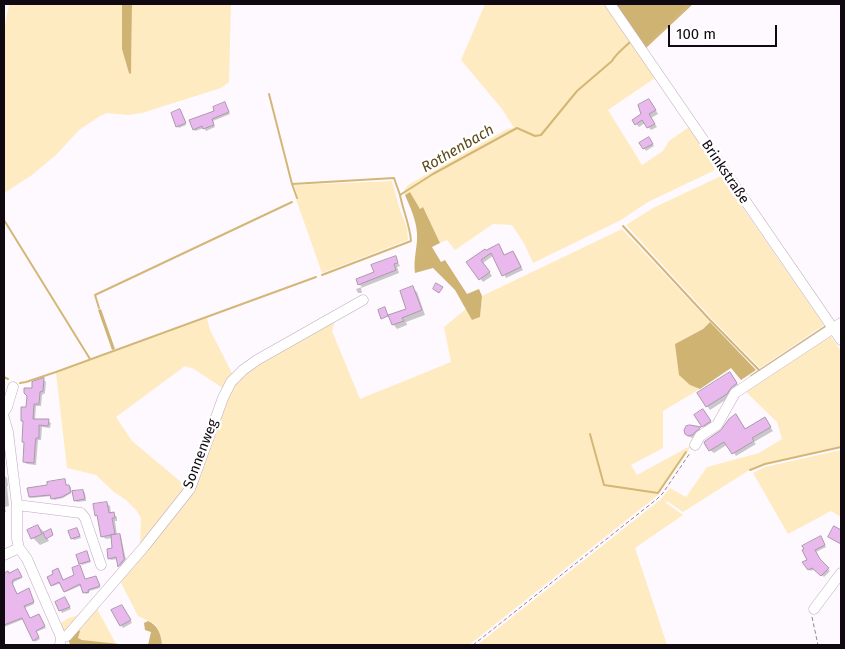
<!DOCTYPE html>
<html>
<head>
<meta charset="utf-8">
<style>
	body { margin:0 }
	#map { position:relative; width:845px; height:649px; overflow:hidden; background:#fdf9fe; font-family:"Fira Sans",sans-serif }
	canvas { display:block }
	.frame { position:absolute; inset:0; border:5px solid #100911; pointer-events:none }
	.scale { position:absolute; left:668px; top:25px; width:109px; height:22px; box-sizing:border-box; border:2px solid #100911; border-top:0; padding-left:6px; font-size:15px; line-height:18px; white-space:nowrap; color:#100911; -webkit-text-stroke:4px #fff; paint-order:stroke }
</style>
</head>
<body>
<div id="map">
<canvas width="845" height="649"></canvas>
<div class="frame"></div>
<div class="scale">100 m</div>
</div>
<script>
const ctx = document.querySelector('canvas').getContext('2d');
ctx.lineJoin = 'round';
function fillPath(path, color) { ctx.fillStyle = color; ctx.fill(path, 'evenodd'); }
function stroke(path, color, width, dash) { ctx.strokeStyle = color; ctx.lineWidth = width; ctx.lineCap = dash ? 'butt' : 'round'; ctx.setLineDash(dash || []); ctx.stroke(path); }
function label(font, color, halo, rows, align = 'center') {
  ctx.font = font + ' "Fira Sans",sans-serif'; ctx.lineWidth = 5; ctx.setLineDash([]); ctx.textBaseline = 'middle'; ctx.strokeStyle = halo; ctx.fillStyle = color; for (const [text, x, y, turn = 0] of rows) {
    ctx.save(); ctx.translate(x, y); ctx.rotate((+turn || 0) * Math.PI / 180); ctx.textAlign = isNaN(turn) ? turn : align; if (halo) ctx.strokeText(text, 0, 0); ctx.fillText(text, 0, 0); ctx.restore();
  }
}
const green = new Path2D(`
	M9,4H122V49L131,73L132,4H231L229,82L221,88L142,113L128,115L107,113L100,116L79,130L57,154L32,175L4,193V31Z
	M485,4H605L655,78L608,110L642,165L663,151L669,141L689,127L716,166L713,171L648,202L621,220L533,263L525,245L512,225L493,224L455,250L447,240L440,243L423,207L420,209L410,192L405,195L404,190L408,185L507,129L514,128L502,109L461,60Z
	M721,176L824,325L760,368L712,319L626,225L653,208Z
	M392,181L400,210L407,228L408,240L322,273L296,199L298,198L294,185Z
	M622,229L710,322L703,329L675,344L690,385L700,389L663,411V448L631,465L637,475L692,445L658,495L469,645H162L159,631L155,624L138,616L120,581L184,505L194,490L201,475L233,383L246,371L336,317L332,331L360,399L451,362L444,327L466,309L472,320L480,317L482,296Z
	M207,318L210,330L233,375L224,389L194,369L185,366L116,417L132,441L187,487L140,548L141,518L136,510L126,500L114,492L96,475L67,468L56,373Z
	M830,335L841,351V446L754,467L683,512L667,501L666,503L683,515L635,548L667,645H477L660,500L670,488L686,497L707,467L759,453L782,439L777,422L745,391Z
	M841,450V517L831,511L788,534L753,473L765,467Z
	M96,607L116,644L86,641L78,638L76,629Z
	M82,614L65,633L60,623L69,618Z`);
const forest = new Path2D(`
	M122,4H132L131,74L129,73L122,49Z
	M615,4H693L645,49Z
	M410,192L420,209L423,207L440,243L432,247L441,262L445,260L467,294L479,289L482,296L480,317L472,320L455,290L433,268L415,273C413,259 418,246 417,233C416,219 410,207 405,195Z
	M101,309L115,349L112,350L98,310Z
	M710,322L756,370L741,380L731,368L700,389L690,385L679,375L675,344L703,329Z
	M148,621C158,625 161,634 162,645H148L151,632L145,630L144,623Z
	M76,629L80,631L78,638L82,640L128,645H70L68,638Z`);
const shadow = new Path2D(`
	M652,103L658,114L651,118L657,127L651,130L645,123L639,127L636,124Z
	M225,104L230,114L213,121L215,127L206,131L204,128L195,131L194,129Z
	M180,111L186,125L179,128L177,126Z
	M651,141L654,146L646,151L641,143Z
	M499,246L505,256L513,253L516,256L523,270L506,278L494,255L483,263L492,276L483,282L468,262Z
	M395,258L400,266L397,267L399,273L361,288L362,293H358L356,289L362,287L359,284Z
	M412,288L417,292L425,315L406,322L407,325L397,329L393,324L408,309Z
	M730,374L740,387L730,397L710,410L707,406Z
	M43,379L46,382L45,393L42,395L41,406H36L35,420L48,421L51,423L50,428L42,427L41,440H38L36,465L27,464L24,462L25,443L23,441L24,423L22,421L33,390Z
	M705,413L712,423L705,428L703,426Z
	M736,415L746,430L765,419L773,431L754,442L756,444L736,456L728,444L714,453L710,450L722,431Z
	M689,427L700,429L702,430L692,438L688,436Z
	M4,475L7,478L8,486H7L9,506L5,507L6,512H4Z
	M64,480L66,486L71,487V493L73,492L63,498L54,500L52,496L31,498L30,497L48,486Z
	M83,491L85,493L86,501L77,502L75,500Z
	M106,503L110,506L111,514H113L117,517V521H115L117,535L121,537L126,560L120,567L118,559L111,560L109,558L114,549L112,538L106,539L102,536L99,518L96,515Z
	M38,526L45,533L49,541L40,545L33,538Z
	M77,529L81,538L74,540L72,538Z
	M822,540L826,547L816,552L821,562L830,571L824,577L815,569L811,571L808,569V560L803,551Z
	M87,553L91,562L82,565L80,563Z
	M80,567L85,580L96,577L100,588L89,591V593L86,594L82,585L66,592L61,583L53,586L52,585L58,569L64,581L75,575Z
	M8,572L10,574L20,572L22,578L14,582L13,585L18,595L29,590L30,591L34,604L25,608L30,619L40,617L46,628L36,632L40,639L35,642L24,619L4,627V574Z
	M65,598L71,609L62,613L56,602Z
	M122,606L132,623L123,628L121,625Z`);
const stream = new Path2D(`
	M644,48L690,4
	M269,94L292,184
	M297,198L292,184L394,178L400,195
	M4,220L90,359
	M623,226L710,320L759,370
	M322,275L411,241C410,225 403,211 400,195L433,174L517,128L535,136L541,135L577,91L612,61C616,54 624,48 630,42
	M99,308L95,295L292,202
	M751,376L826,326
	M4,377L8,379
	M20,383L26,382L56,372L316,277
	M590,434L604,485L658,493L686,452
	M750,470L765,464L841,447`);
const building = new Path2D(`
	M649,99L656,110L649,114L655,124L647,128L642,120L635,125L632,120L641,114L638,105Z
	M225,102L229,112L212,119L214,125L203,129L202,126L193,130L189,120L214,111L213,107Z
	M180,109L186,123L176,127L171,113Z
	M649,137L653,144L643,149L639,143Z
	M499,244L504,255L513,251L521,267L502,276L491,253L481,260L490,272L479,280L466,262L485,249L486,250Z
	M396,256L398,263L394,264L396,270L358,285L356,279L374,272L371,265Z
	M436,283L443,287L439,293L433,289Z
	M413,286L422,310L402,318L404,321L392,325L388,315L406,309L400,291Z
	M385,307L388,316L381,319L378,310Z
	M730,372L737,383L731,388L727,394L706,407L697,393Z
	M44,378L43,391L40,392L39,404H34L33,419H49L48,426L39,425V438H36L35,446L34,463L23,462L24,442H22L23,421H21V407H26L27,396L24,393V388H32V382Z
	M703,409L711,421L702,427L694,415Z
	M736,414L745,429L765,417L771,427L752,438L754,441L732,454L724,442L709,451L704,443L705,441L721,430L729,419Z
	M690,425L701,427L692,435L688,436L685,434L684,430L686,426Z
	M65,479L66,485H69L71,492L62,497L51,499L50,495L29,497L27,488L47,485V482Z
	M83,490L85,499L74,501L72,491Z
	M107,502L109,513L114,512L115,518H112L115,534L101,537L97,515L95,516L93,504Z
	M38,525L42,534L31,539L27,530Z
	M834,526L841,530V544L828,537Z
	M77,528L80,536L71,539L68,531Z
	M51,529L53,535L46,539L43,533Z
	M120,534L124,558H125L118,567L116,557L108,559L107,549L112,548L111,535Z
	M821,536L825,545L815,550L820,559L829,568L821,576L812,568L808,570L802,562L807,560L802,550L804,549L802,546Z
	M87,551L90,561L79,564L76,555Z
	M80,565L85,579L96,576L100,586L88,590L89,592L83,593L80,584L64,592L59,582L51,586L47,577L53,574L52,571L58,568L63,580L74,575L72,568Z
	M18,569L22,577L13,580L12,583L17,594L29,588L34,602L24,606L30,618L39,614L45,626L36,631L39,637L33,641L22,618L4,625V573L8,571L9,573Z
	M65,597L70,607L59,611L55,602Z
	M122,605L131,620L120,626L111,610Z`);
const path = new Path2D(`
	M812,617L818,645
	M473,645L657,499L663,493L690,453`);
const minor = new Path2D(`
	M610,4L841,340
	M4,412L7,407L13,387
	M4,418L8,432L17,505V539L19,548
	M695,445L700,436L717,425L735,393L841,323
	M17,505L81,513L85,518L101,565
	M4,555L19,548L27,559L61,637L60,645
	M814,609L841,573
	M61,637L67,636L144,547L190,489L223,398L231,382L243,370L257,360L363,300`);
const streetNames = [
	["Brinkstraße",725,172,56],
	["Sonnenweg",201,454,-69]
];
const waterNames = [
	["Rothenbach",458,149,-30]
];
fillPath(green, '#ffebc1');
fillPath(forest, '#cfb373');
fillPath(shadow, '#0003');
stroke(stream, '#d4b777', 2);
fillPath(building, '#e9b9ed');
stroke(building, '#ac98ae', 1);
stroke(minor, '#c0abc2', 11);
stroke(path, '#8d888e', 1, [4, 2.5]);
stroke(minor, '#fff', 10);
label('14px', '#100911', '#fff', streetNames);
label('italic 15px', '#5e4918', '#fff', waterNames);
</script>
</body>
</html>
